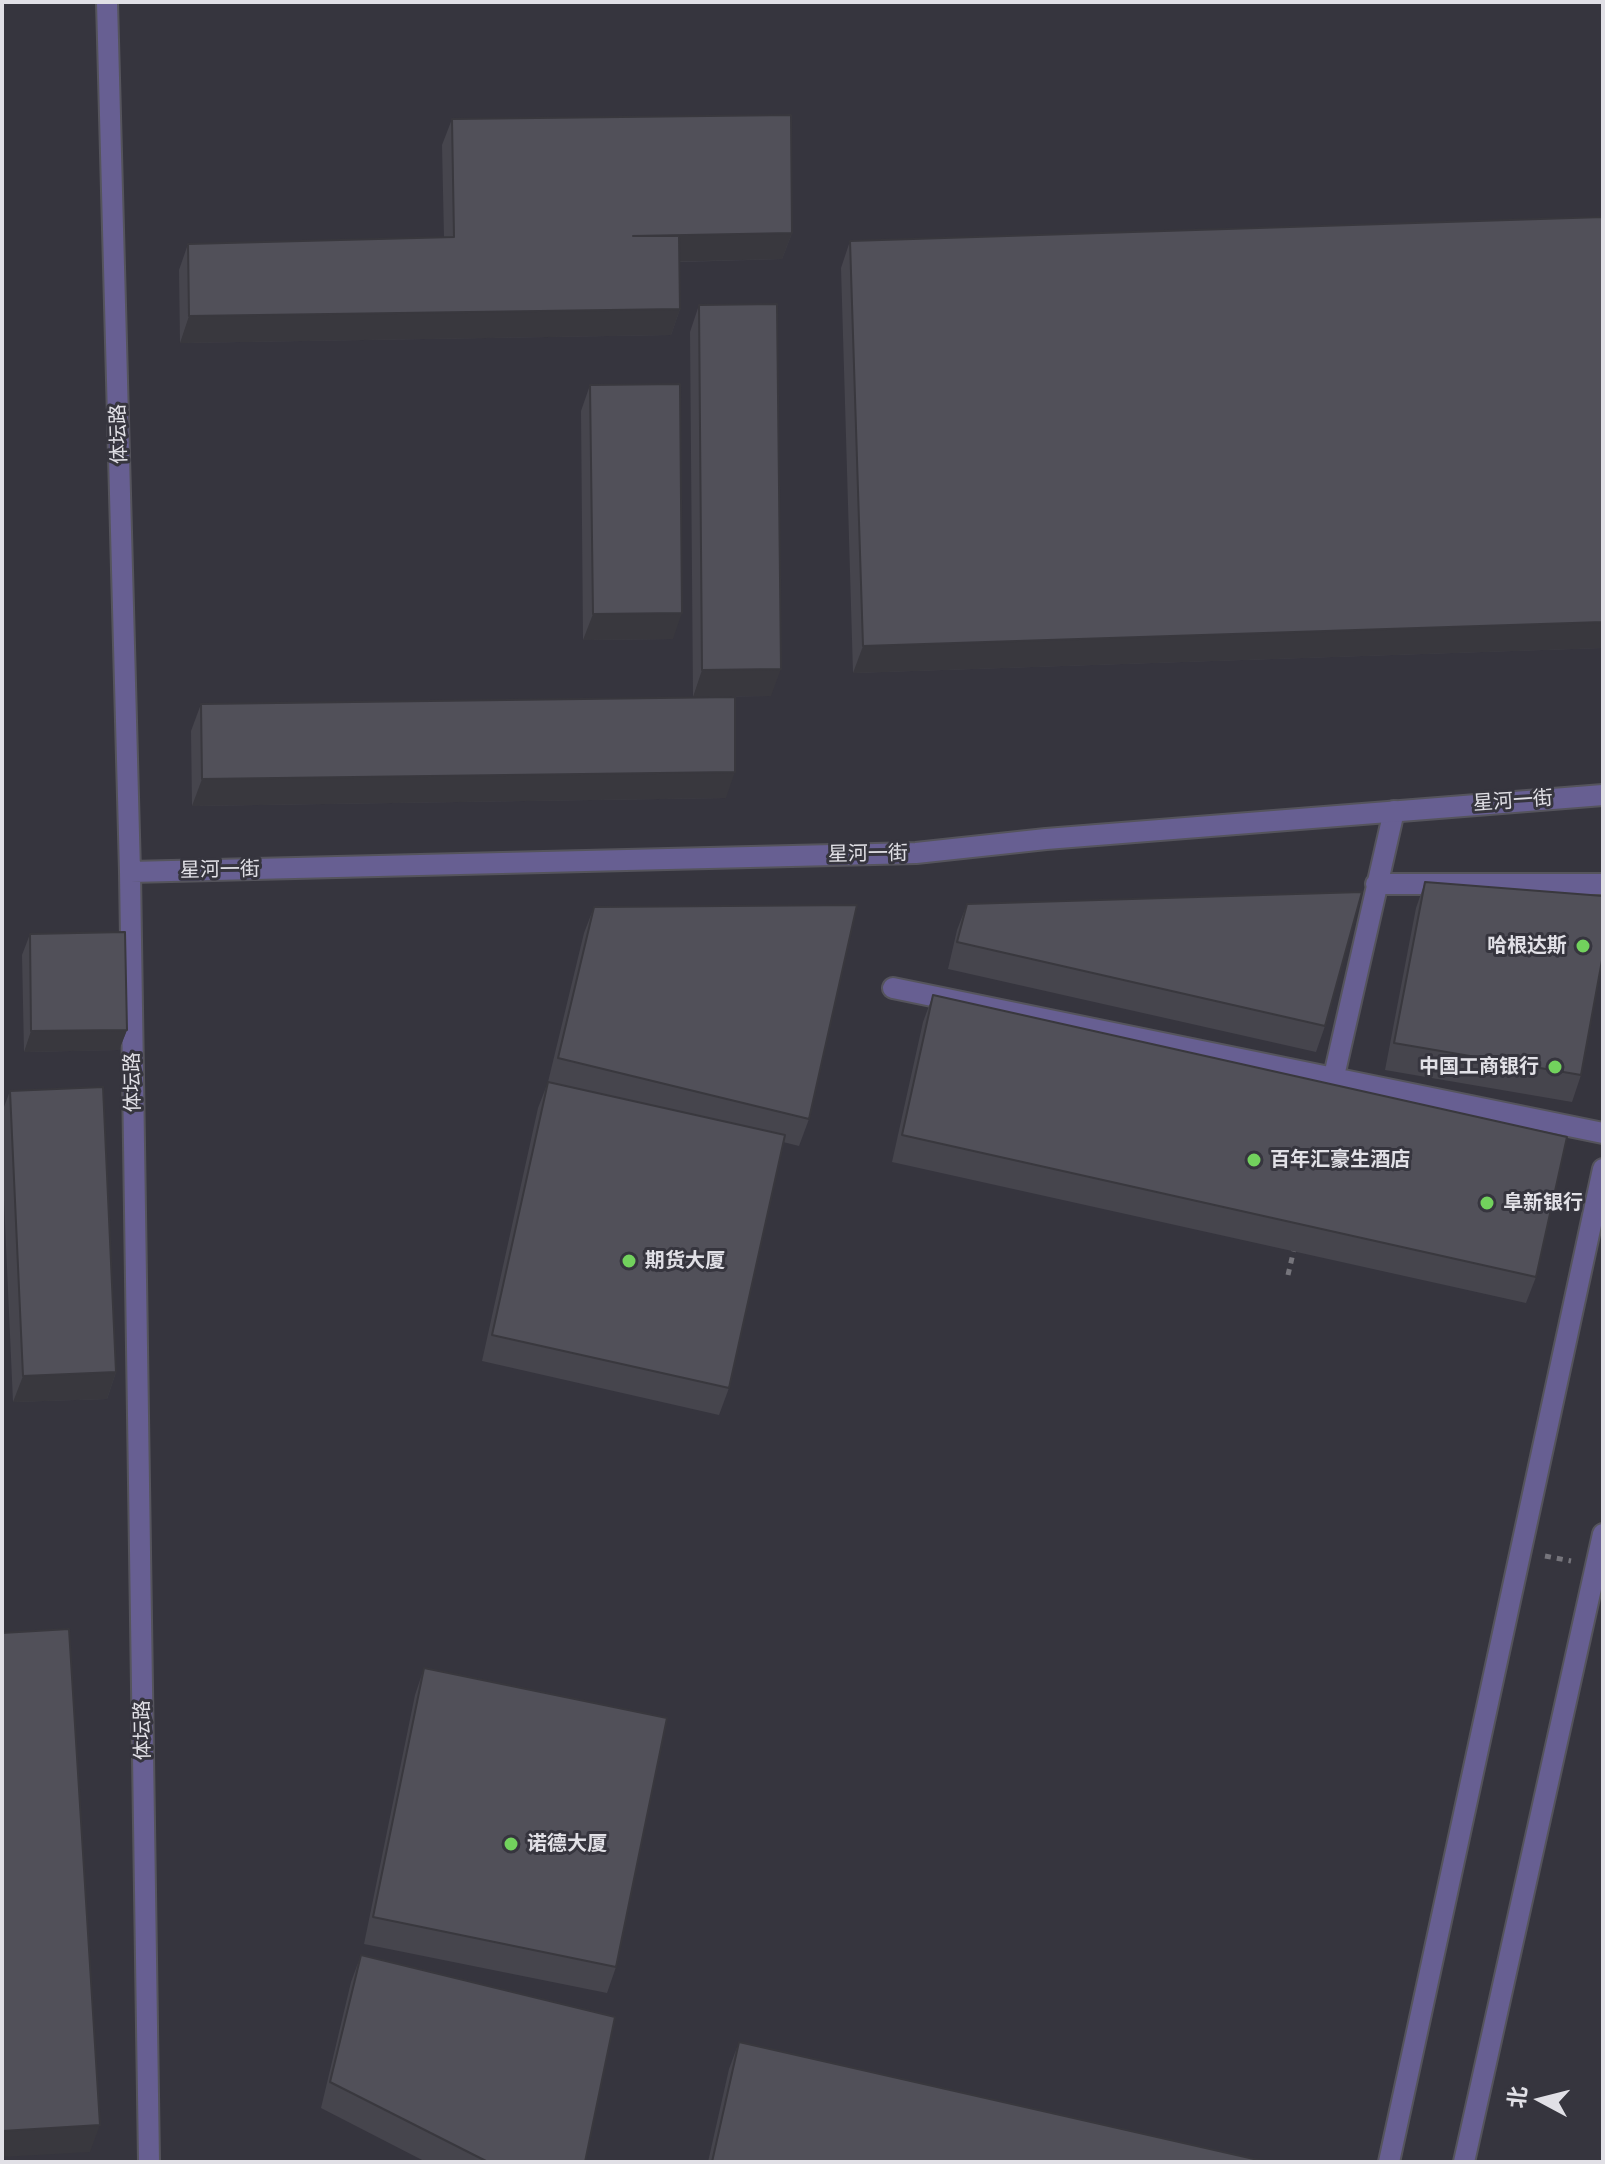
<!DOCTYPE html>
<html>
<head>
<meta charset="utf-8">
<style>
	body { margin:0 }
	#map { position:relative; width:1605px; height:2164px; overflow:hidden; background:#36353e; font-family:Raleway,"Noto Sans SC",sans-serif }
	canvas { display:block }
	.frame { position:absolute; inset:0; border:4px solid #e1e0e6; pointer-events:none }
	.north { position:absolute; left:1501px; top:2060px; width:80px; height:80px; -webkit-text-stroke:6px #36353e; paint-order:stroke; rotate:277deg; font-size:22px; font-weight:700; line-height:32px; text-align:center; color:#e1e0e6 }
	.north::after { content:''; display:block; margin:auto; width:28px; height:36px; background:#e1e0e6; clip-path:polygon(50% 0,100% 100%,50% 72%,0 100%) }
</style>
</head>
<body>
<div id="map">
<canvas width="1605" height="2164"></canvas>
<div class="frame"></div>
<div class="north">北</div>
</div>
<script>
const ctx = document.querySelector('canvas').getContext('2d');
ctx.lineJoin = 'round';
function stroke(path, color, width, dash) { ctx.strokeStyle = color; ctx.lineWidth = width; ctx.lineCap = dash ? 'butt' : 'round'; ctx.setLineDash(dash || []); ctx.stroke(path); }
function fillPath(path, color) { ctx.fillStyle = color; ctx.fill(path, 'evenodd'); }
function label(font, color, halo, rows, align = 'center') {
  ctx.font = font + ' Raleway,"Noto Sans SC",sans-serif'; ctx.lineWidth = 6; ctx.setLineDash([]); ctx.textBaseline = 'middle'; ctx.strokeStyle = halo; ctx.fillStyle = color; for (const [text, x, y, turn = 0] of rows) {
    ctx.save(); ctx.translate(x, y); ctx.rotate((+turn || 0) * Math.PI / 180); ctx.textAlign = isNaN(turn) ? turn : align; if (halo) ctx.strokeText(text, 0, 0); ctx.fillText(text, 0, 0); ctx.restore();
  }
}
const path = new Path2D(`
	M1288,1275L1295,1245
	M1545,1556L1571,1561`);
const service = new Path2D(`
	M1376,884H1603
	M893,988L1603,1133
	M1334,1076L1394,811
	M1389,2162L1603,1169
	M1464,2162L1603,1534`);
const minor = new Path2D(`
	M107,2L130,872L149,2162
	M130,872L916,853L1046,839L1603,795`);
const wall = new Path2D(`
	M452,119L792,233L782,259L680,262V309L671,335L180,343L179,270L188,244L444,238L442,145Z
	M1603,217V648L853,673L841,268L850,241Z
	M699,305L771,696L693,697L690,332Z
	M590,385L673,639L583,640L581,411Z
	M201,704L726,798L192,806L191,731Z
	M1425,882L1581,1075L1572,1102L1385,1070L1416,908Z
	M967,904L1325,1026L1316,1052L948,969L957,930Z
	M594,907L809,1119L799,1146L783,1142L729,1388L719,1415L482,1361L538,1108L548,1082L584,933Z
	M30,934L127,1030L119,1050L24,1052L22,955Z
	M933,995L1536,1277L1526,1303L892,1162L923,1022Z
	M10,1091L116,1372L107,1399L13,1402L2,1156V1112Z
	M424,1668L616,1967L607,1993L364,1944L415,1695Z
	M361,1955L585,2162H426L321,2108L351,1982Z
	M739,2042L1267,2162H708L729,2069Z`);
const shadedWall = new Path2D(`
	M792,233L782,259L623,263L633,236Z
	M680,309L671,335L180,343L189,316Z
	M682,613L673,639L583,640L593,614Z
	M1603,622V648L853,673L863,646Z
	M781,669L771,696L693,697L702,670Z
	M735,772L726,798L192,806L202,779Z
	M127,1030L119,1050L24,1052L31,1031Z
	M116,1372L107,1399L13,1402L23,1376Z
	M100,2125L90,2152L2,2157V2131Z`);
const building = new Path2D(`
	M791,115L792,233L633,236H679L680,309L189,316L188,244L454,237L452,119Z
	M1603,217V622L863,646L850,241Z
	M777,304L781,669L702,670L699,305Z
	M680,384L682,613L593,614L590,385Z
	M735,697V772L202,779L201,704Z
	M1425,882L1603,896V955L1581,1075L1394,1043Z
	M1362,892L1325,1026L957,942L967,904Z
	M857,905L809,1119L558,1058L594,907Z
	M125,932L127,1030L31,1031L30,934Z
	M933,995L1567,1137L1536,1277L902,1135Z
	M548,1082L785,1135L729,1388L492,1335Z
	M103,1087L116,1372L23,1376L10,1091Z
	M69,1629L100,2125L2,2131V1633Z
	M424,1668L667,1718L616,1967L373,1917Z
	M361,1955L615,2017L585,2162H488L330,2082Z
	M739,2042L1267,2162H712Z`);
const markers = [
	[1583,946,8,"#72d25d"],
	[1555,1067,8,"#72d25d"],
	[1254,1160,8,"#72d25d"],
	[1487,1203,8,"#72d25d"],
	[629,1261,8,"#72d25d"],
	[511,1844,8,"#72d25d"]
];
const streetNames = [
	["体坛路",119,434,-92],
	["星河一街",1513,801,-4],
	["星河一街",868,854,-1],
	["星河一街",220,870,-1],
	["体坛路",133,1082,-91],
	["体坛路",143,1730,-91]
];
const poiNames = [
	["哈根达斯",1567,946,"right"],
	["中国工商银行",1539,1067,"right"],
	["百年汇豪生酒店",1270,1160],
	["阜新银行",1503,1203],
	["期货大厦",645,1261],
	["诺德大厦",527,1844]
];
stroke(service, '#55545c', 24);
stroke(minor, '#55545c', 24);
stroke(path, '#76757c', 5, [6, 6]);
stroke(service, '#675f92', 20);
stroke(minor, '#675f92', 20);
fillPath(wall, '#46454d');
fillPath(shadedWall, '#39383e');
fillPath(building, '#515059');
stroke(building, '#39383e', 2);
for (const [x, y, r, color] of markers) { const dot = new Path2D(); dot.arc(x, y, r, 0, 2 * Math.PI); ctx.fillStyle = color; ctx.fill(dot); stroke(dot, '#36353e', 3); }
label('20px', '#e1e0e6', '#36353e', streetNames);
label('bold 20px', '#e1e0e6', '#36353e', poiNames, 'left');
</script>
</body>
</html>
